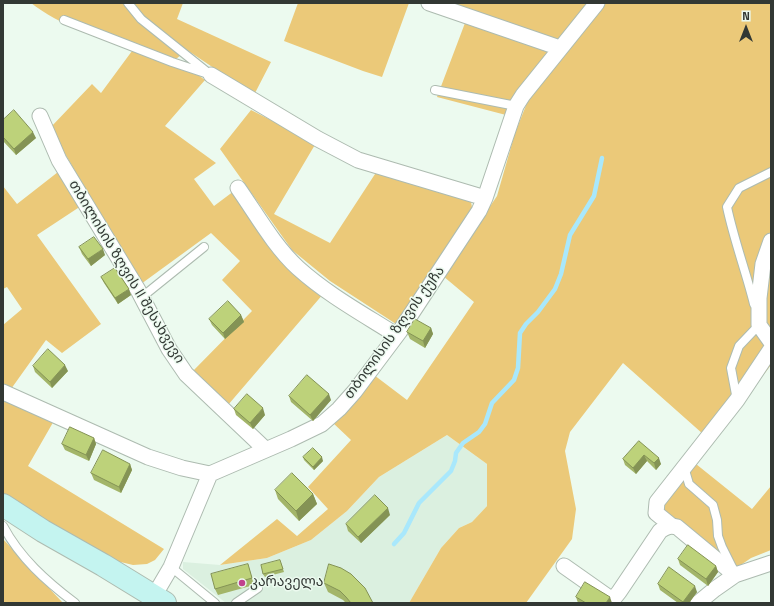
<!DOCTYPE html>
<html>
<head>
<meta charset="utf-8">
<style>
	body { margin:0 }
	#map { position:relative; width:774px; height:606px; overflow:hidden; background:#ecfaef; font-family:"Titillium Web",sans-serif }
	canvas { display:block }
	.frame { position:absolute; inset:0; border:4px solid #323834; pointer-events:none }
	.north { position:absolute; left:726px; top:8px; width:40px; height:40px; -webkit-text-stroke:3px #ecfaef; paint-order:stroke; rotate:0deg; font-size:11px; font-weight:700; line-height:16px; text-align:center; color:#323834 }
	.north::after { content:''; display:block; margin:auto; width:14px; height:18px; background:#323834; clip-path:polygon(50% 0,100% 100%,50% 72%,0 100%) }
</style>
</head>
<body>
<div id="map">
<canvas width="774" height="606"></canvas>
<div class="frame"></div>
<div class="north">N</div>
</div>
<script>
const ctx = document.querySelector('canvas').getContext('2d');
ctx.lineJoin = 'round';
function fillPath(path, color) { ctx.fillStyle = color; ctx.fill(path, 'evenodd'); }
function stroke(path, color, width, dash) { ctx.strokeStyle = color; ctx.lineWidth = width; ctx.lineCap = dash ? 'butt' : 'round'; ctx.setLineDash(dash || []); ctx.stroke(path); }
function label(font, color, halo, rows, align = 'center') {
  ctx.font = font + ' "Titillium Web","Noto Sans Georgian",sans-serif'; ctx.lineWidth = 3; ctx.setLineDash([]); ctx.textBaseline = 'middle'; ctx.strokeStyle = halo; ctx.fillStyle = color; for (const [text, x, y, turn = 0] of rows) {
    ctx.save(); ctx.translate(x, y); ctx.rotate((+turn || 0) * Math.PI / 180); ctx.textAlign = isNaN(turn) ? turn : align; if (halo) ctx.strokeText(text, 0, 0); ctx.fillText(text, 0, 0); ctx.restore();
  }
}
const built = new Path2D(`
	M447,435L487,464V506L472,522L459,528L441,548L409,603H226L183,569V562L220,565L267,558L311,540L347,511L379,477Z`);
const green = new Path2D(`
	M31,3H183L177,19L271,62L254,95L187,50L176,59L205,80L165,126L216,163L194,179L214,206L234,191L324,293L228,405L192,372L252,311L222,280L240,261L211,233L141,284L50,128L92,84L101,93L132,51C99,38 59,25 31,3Z
	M298,3H409L382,77L363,71L284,41Z
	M445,3H591L562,41Z
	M605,3H771V365L712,442L623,363L570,432L565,451L576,509L572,539L526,603H409L441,548L459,528L472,522L487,506V464L447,435L379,477L347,511L311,540L267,558L220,565L277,519L297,536L328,509L308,487L351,440L332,422L374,375L407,400L474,302L443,276L497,196L515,133L527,103L543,80Z
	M465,23L548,48L551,54L506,115L437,97Z
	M251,110L316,143L274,214L330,243L377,171L471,202L473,212L396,324L330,281L292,250L220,149Z
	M58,172L81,206L37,235L101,324L62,353L46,340L11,389L3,386V325L22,309L7,287L3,289V186L17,204Z
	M7,398L55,419L28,466L164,549L155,560L147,564L133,565L100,557L3,496V404Z
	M696,464L752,509L771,486V550L751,558L735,569L660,510Z
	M3,539L63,603H3Z`);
const stream = new Path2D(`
	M394,544L404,533L419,503L451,471L455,461L456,453L463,443L479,432L485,424L492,403L514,380L518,368L520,333L526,324L538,312L555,289L561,274L570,235L594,196L602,158`);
const service = new Path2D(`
	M128,3L141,19L206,71
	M64,20L172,62L211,75
	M435,90L516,106
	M142,297L204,247
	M754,304C746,272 734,240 727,207L739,188L771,172
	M737,400L731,368L739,346L759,325V324
	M684,467L689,484L713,505L717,520L718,536L722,547L733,569
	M3,526C20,558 46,581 75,603
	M171,567L215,603
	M236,603L258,588`);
const minor = new Path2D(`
	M429,3L560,48
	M211,75L318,139L358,160L485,198
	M40,116L59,160L138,290L169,349L186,374L265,449
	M238,188C257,215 274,246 298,268C328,295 363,314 396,335
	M771,241L763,264L759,298V325L771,342
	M3,392L148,457L182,468L210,474L291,439L322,424L339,409L355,391L400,331L479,211L485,198L516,106L523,95L597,3
	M672,526L656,513L657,502L737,400L771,349
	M564,566L608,597L612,599L615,597L619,592L660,531C666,527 670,525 677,527L735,575
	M154,596L171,567L210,474
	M698,603L715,589L735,575L771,563`);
const secondary = new Path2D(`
	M3,505L43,531L103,565L165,603`);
const wall = new Path2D(`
	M3,120L36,138L16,155L3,141Z
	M79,247L105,255L91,266L82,254Z
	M101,277L131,295L118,304L104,283Z
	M241,315L244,322L225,339L212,325L209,319Z
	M431,328L433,334L425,348L410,339L407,332Z
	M33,366L68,371L52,388L35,372Z
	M289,396L331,400L313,421L291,402Z
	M234,409L265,415L253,429L236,415Z
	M94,438L96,444L89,461L65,450L62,444Z
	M639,441L661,464L656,470L647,461L636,474L625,465L623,459Z
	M303,457L323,461L314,470L304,460Z
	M130,464L132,470L121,493L94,480L91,473Z
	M275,490L313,494L317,504L299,521L278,499Z
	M390,515L361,543L348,531L346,524Z
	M678,559L716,566L718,572L708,586L680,565Z
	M281,563L284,572L265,577L263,574Z
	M248,564L254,585L218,595L215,589Z
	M324,583L373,603H346L343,600L328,592Z
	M658,584L697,592L689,603H678L660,590Z
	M576,597L612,603H578Z`);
const shadedWall = new Path2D(`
	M33,132L36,138L16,155L14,149Z
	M103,249L105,255L91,266L88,259Z
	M129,289L131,295L118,304L115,298Z
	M241,315L244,322L225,339L223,333Z
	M431,328L433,334L425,348L423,341Z
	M65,365L68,371L52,388L50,382Z
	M329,394L331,400L313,421L310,415Z
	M263,408L265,415L253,429L250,423Z
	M94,438L96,444L89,461L86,455Z
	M644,455L647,461L636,474L633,468Z
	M322,457L323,461L314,470L313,467Z
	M659,458L661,464L656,470L654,463Z
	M130,464L132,470L121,493L119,487Z
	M313,494L317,504L299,521L296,511Z
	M388,508L390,515L361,543L358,537Z
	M716,566L718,572L708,586L706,579Z
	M695,586L697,592L689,603H684L683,602Z
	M610,597L612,603H606Z`);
const building = new Path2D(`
	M14,110L33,132L14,149L3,137V120Z
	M94,237L103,249L88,259L79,247Z
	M115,268L129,289L115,298L101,277Z
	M228,301L241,315L223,333L209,319Z
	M415,319L431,328L423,341L407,332Z
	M48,349L65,365L50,382L33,366Z
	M307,375L329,394L310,415L289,396Z
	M247,394L263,408L250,423L234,409Z
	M70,427L94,438L86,455L62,444Z
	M639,441L659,458L654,463L644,455L633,468L623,459Z
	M313,448L322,457L313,467L303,457Z
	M103,450L130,464L119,487L91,473Z
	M292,473L313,494L296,511L275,490Z
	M375,495L388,508L358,537L346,524Z
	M688,545L716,566L706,579L678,559Z
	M280,560L283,569L263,574L261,565Z
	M248,564L252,578L215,589L211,574Z
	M329,564L341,568L351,574L365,588L373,603H351L346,597L340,591L324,583Z
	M669,567L695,586L683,602L658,584Z
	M585,582L610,597L606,603H586L576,597Z`);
const markers = [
	[242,583,4,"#c1418d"]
];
const streetNames = [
	["თბილისის ზღვის II შესახვევი",126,272,59],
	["თბილისის ზღვის ქუჩა",395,333,-54]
];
const poiNames = [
	["კარაველა",250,583]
];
fillPath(built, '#dbf0e0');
fillPath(green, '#ebc979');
stroke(stream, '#a9e8fc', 4.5);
stroke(service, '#adbbb0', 10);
stroke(minor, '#adbbb0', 17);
stroke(secondary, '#adbbb0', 24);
stroke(service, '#fff', 8);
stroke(minor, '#fff', 15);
stroke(secondary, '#c4f4f0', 22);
fillPath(wall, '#a3b569');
fillPath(shadedWall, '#849355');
fillPath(building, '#bdd27a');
stroke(building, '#849355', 1);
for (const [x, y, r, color] of markers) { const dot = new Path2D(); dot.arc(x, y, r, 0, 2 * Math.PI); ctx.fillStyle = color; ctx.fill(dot); stroke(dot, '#ecfaef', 1.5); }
label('14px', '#323834', '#ecfaef', streetNames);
label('14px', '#323834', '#ecfaef', poiNames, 'left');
</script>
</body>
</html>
